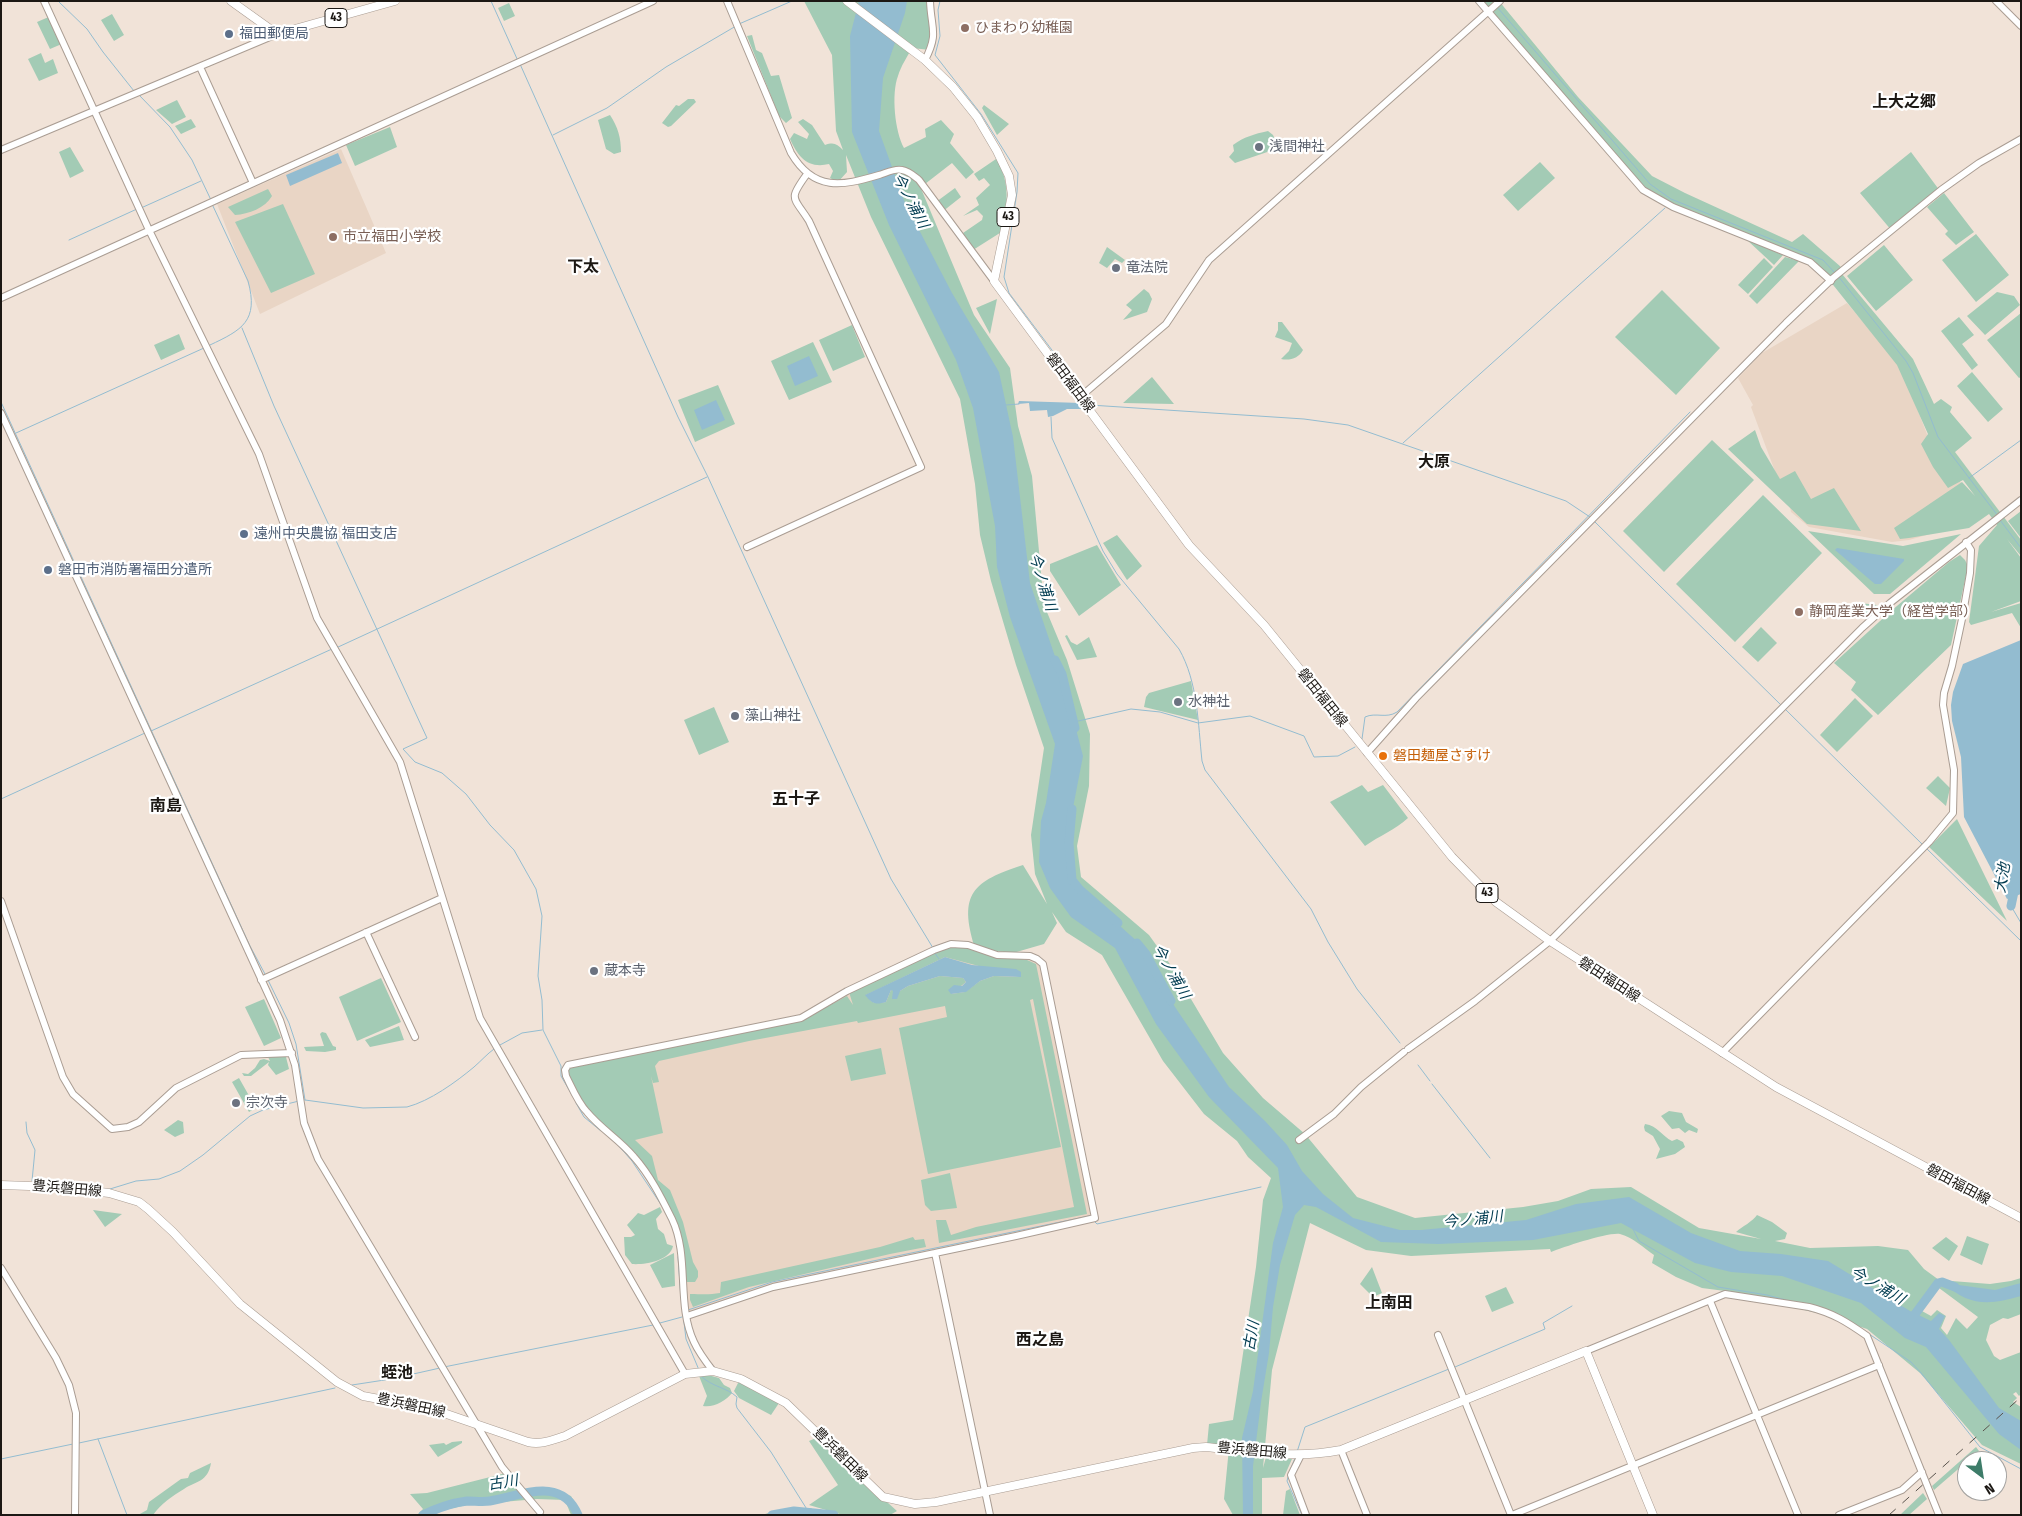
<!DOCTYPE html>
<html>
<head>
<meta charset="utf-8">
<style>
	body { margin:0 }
	#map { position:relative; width:2022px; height:1516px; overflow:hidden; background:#f1e3d8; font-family:"Fira Sans Condensed",sans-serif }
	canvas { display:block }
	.frame { position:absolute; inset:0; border:2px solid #1c1814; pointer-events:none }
	.north { position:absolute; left:1957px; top:1451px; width:50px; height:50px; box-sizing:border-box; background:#fff; border:1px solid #a4a3a1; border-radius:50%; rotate:149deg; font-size:14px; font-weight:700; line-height:20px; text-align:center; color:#1c1814 }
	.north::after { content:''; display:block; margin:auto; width:18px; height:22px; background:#3e7c69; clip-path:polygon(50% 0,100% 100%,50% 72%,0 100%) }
</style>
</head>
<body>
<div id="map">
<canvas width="2022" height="1516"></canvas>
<div class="frame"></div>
<div class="north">N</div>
</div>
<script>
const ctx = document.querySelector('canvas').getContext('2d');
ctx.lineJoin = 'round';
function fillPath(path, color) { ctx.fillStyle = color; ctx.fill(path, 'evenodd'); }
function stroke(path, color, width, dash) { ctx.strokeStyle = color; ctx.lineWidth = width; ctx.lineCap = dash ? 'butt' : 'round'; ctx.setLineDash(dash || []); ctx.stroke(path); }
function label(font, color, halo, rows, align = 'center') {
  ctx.font = font + ' "Fira Sans Condensed","Noto Sans JP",sans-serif'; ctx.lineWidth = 4.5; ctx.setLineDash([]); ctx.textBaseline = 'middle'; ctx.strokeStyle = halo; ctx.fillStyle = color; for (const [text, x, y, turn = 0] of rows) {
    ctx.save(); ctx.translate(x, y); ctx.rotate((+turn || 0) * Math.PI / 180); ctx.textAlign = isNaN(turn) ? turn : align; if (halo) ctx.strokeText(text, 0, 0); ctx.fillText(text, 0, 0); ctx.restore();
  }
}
const built = new Path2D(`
	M341,149L386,253L260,314L217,204Z
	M1847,303L1897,362L1906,380L1930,442L1982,510L1951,528L1909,540L1892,542L1809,527L1791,512L1786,488L1776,474L1751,407L1753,405L1738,378L1762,353Z
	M951,944L1037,959L1043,964L1095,1218L773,1287L683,1317L677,1230L651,1179L591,1117L566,1069L801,1018L847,991Z`);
const green = new Path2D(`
	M804,1H932L930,50L912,48C907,57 901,66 898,76C891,94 895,132 904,148L926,137L925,129L941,120L954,134L950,143L974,172L966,179L952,163L925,184L917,179L974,315L1010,368L1018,426L1032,476L1044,605L1067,660L1090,734L1089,786L1077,846L1081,877L1149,935L1172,967L1223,1053L1263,1098L1305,1134L1357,1197L1415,1218L1523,1207L1558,1201L1591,1189L1631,1187L1699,1228L1761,1239L1736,1232C1743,1226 1752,1222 1757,1215L1772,1222L1787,1233L1785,1239L1775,1241L1810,1248L1878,1246L1908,1250L1924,1269L1939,1280L1990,1284L2011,1281L2021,1278V1314L2008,1319L2003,1318L1990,1325L1986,1340L1994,1356L2000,1360L2021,1352V1394L2019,1396L2016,1392L2013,1394L2017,1398L2013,1402L2021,1407V1464L1982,1445L1920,1373L1867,1329L1821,1314L1725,1291L1702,1288L1676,1277L1652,1263L1654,1255C1644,1248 1632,1237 1620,1234C1608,1232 1564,1247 1551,1252L1550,1249L1411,1256L1366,1250L1310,1223L1272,1370L1263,1468L1266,1457L1292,1459L1284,1477L1262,1478V1515H1233L1224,1499L1229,1448L1207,1445L1209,1424L1233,1420L1256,1267L1263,1200L1271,1178L1248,1157L1237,1141L1204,1114L1163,1061L1102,955L1066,932L1052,912L1057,923L1044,944L1013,953L979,949L996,955L1027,960L1036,964L1087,1214L939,1243L936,1220H946L951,1235L976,1227L1074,1207L1033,999L1030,1000L1061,1147L928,1174L899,1028L947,1017L945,1006L858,1023L857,1021L749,1041L659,1061L655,1066L659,1082L653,1083L651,1076L663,1133L635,1140L652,1156L658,1180L670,1190L683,1222L693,1262L698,1271V1277L695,1282H686L679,1239L668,1212L633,1156L585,1110L566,1069L802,1020L847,996L853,1005L849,992C877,979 946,938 975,948C958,894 973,881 1023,865L1047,904L1035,874L1031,835L1044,748L1016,665L991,581L980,535L975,484L960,399L871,217L846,155L847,172L838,182L830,178L833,171L829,164C808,169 798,157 790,139L794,133L807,139L809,134L798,122L803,119L812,125L825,145C834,142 837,144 843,150L836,131L832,55ZM945,957L1020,977L994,976L980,981L965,992L951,994L966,982L963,978L940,976L908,986L900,991L891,990L886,1002C876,1004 872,1004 866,995ZM1939,1288L1978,1317L1967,1329L1956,1318L1947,1335L1941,1328L1946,1316L1937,1310L1931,1316L1922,1311Z
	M1479,1H1499L1578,97L1652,176L1685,193L1792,242L1803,234L1841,267L1842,274L1913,359L1934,404L1941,399L1952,407L1950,412L1972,438L1955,452L2021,540V556L2007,539L2021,558V601L1991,612L2021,603V628L2012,613L1971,625L1969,622L1979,546L1997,525L1989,514L1969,528L1909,538L1900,539L1894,528L1962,482L1975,496L1963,480L1948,488L1933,467L1921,444L1928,434L1897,365L1826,276L1803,260L1681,210L1645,191Z
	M509,3L515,16L504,21L498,8Z
	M112,14L124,35L114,41L101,20Z
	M51,16L64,43L50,49L37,22Z
	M752,35L756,50L762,53L771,76L779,75L792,118L786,123L779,116L747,36Z
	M41,53L45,63L53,59L58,73L39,81L28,59Z
	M688,99H694L696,102L671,126L668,127L662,123L676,105L679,106Z
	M177,100L186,117L172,124L156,110Z
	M984,105L1009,124L997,135L982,108Z
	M610,115C618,127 621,138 621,152L614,154L606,149L598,120Z
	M191,119L196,127L181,134L175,126Z
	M390,127L397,147L355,166L346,145Z
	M1268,131L1273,135L1279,148L1235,163L1229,157L1234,151L1233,145C1244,137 1254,134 1268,131Z
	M70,147L84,171L70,178L59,152Z
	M1911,152L1940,191L1892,231L1860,193Z
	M996,159C1011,182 1007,205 1003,231L973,250L963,233L982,220L983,216L977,210L963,216L979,205L976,198L990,185L984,178L979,181L974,174Z
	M1540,162L1555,178L1518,211L1503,195Z
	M955,188L961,197L942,212L936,202Z
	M268,189L272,196C265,208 249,214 235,215L228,207Z
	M1944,193L1974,232L1956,245L1945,234L1948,231L1927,207Z
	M283,204L315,274L271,293L235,222Z
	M1976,234L2009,275L1976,302L1942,260Z
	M1747,240L1783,255L1774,265Z
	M1884,245L1913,280L1876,311L1847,276Z
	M1107,247L1125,260L1122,263L1115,259L1107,268L1099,263Z
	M1785,257L1799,261L1757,304L1749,296Z
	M1764,258L1773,267L1748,294L1738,285Z
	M1144,289L1149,293L1152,299L1147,312L1123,320L1132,310L1126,305Z
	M1662,290L1720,348L1676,395L1615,337Z
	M1997,292L2014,296L2020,305L1985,335L1967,316Z
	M997,299L990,334L976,308Z
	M2021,313V377L2019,378L1987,340Z
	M1959,317L1974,335L1962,344L1978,365L1972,370L1941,331Z
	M1278,322H1282L1303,350C1299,358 1290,361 1281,359L1289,351L1292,343L1275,337L1278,330Z
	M852,325L865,357L833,371L819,340Z
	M179,334L185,349L161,360L154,345Z
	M813,342L832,382L789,400L771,361Z
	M1972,372L2003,409L1988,422L1957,386Z
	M1152,377L1174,404L1123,403Z
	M718,385L735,424L695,442L678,400Z
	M1755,430L1761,447L1780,479L1795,471L1811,499L1834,488L1861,531L1807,524L1728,449Z
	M1712,440L1754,480L1664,572L1623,531Z
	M1763,495L1822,553L1735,642L1676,584Z
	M2021,511V538L2008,521Z
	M1808,531L1903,546L1961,534L1890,594H1874Z
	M1117,535L1142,566L1127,580L1103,543Z
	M1097,545L1121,585L1079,616L1050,571V564Z
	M1960,555L1965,560L1968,566L1951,645L1878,715L1851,690L1856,682L1834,663L1891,611L1949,562Z
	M1860,603L1877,605L1862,618L1856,610Z
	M1761,627L1777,643L1758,662L1742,647Z
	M1067,635L1071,642L1077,645L1089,637L1097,657L1077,660L1065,636Z
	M1191,681L1198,720L1144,707L1146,697L1149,693Z
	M1855,698L1873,716L1837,752L1820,735Z
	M714,707L729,742L699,755L684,720Z
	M1938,776L1950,788L1946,806L1926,788Z
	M1362,785L1368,792L1383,785L1408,818C1395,830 1379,836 1365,846L1330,802Z
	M1957,819L2007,921L1929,847Z
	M381,978L401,1022L357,1041L339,997Z
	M264,999L281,1038L264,1046L245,1007Z
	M399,1026L404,1040L370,1047L365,1040Z
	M322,1032L326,1033L333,1046L336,1047V1050L325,1052L306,1051L304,1047L324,1046L320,1034Z
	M881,1048L886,1074L851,1081L845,1056Z
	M282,1056L286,1057L289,1069L276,1075L268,1065L269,1062L251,1076H244L242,1073L248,1074L255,1068L260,1060L264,1059L270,1061L268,1057Z
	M239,1078L256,1108L249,1112L232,1082Z
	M1669,1111L1682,1113L1686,1122L1698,1129L1697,1133L1689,1130L1685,1133L1679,1128L1672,1129L1661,1116Z
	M178,1120L183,1122L184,1133L175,1137L164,1130Z
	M1645,1124C1658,1126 1662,1136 1672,1141L1677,1139L1683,1142L1685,1147L1675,1154L1656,1159L1660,1149L1653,1136L1645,1131L1644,1127Z
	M950,1173L957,1208L931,1211L925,1205L921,1180Z
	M660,1207L662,1212L656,1219L658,1229L664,1234L667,1244L673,1246C670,1261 644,1265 632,1264L625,1255L624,1237H631L635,1235L627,1225L638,1213L644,1215Z
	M93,1210L122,1214L105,1227Z
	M1967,1236L1989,1244L1982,1265L1960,1255Z
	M913,1237L915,1240L924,1239L926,1247L890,1254L749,1287L693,1307L690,1300V1294C701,1294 709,1295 720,1293L721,1282L880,1247Z
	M1946,1237L1958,1246L1949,1261L1932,1248Z
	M674,1253L675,1286L662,1288L650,1265Z
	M1372,1267L1382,1293L1373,1297L1360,1284Z
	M1506,1287L1514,1303L1492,1312L1485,1296Z
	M708,1375L719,1378L724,1385L730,1388L732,1393C726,1401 713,1408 703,1406L707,1396L699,1376Z
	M739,1381L779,1403L771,1415L739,1398L734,1391Z
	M816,1438L897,1511L890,1515H843L809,1505L838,1485L809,1441Z
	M462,1441V1443L438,1457L429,1445L444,1443L446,1445L452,1442Z
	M1976,1447L1979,1451L1934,1490L1932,1486Z
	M211,1463C208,1482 196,1481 184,1489C172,1496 161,1504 153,1515H138L147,1510L149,1502L181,1479L188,1478L190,1473Z
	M506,1473L520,1490L545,1487L571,1496L582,1515H571L565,1500L537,1499L467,1505L444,1510L434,1515H417L423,1509L410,1494L427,1493Z
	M1290,1489L1300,1515H1283L1286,1491Z
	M1923,1493L1927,1499L1909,1515H1900Z
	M812,1508L809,1511H823L839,1515H762L778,1510Z`);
const water = new Path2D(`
	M859,1H907L905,13L883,78L879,131L905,203L952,293L999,372L1013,437L1030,583L1064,683L1083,756L1071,818L1069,843L1072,880L1080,890L1140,944L1175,1007L1229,1087L1265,1121L1287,1145L1302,1171L1323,1194L1353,1218L1400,1230H1421L1526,1220L1576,1204L1629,1197L1691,1233L1740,1251L1781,1254L1828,1261L1910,1311L1931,1321L1939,1313L1945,1316L1939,1329L1949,1340L1999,1408L2021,1421V1450L1999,1434L1926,1347L1905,1338L1861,1303L1826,1291L1782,1276L1731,1272L1695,1263L1621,1223L1533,1240L1438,1244L1381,1242L1316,1207L1304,1205L1295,1215L1280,1265L1273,1307L1269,1353L1261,1402L1253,1466V1515H1243L1242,1438L1253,1391L1273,1243L1283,1207L1278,1168L1209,1097L1156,1024L1115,948L1071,917L1050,888L1039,862L1041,821L1046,803L1055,744L1010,617L997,567L995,526L973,408L956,360L889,225L852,132L850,36Z
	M338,153L342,163L290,186L286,175Z
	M809,356L818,376L795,386L787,366Z
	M716,400L725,420L702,430L694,410Z
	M1019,401L1081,403L1085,409H1067L1053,416L1048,417L1047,410L1030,411L1029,403L1018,404Z
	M1837,548L1904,559V561L1881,584H1875L1835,550Z
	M2021,640V894L2007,899L1964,817L1961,757L1952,721L1951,705L1953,692L1963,664Z
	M945,957L972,965L1016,969L1021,972V977L994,976L980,981L966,992L951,994L948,990L954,985L962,986L966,982L963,978L940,976L908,986L900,991L897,999H892L893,991L891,990L886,1002C876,1005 872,1004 865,995Z
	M1944,1283L1995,1290L2021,1283V1296C1990,1305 1969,1307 1944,1283Z`);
const stream = new Path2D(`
	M58,1L87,29L103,52L134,91
	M491,1L518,61
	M940,1L938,10L940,36L935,55L981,114L1018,173L1017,192L1004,277L1009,293L1082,390
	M1497,7L1650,184L1671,199L1823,260L1835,273
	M739,24L792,1
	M520,64L678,417L708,477L891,879L933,948
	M139,95L170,127L192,160L211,200
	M553,135L607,108L666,67L736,26
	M141,208L201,181
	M69,240L137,209
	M1838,276L1906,361L1913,373L1938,437L1998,516
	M242,328L274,406L427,738L403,749L415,762L442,773L466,794L490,825L514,850L536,889L542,916L538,976L542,1000L543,1030L561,1066V1076L572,1095
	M210,345C242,330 259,321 248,281L212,204
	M1086,396L1093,404
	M1,402L250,946L265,974
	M1006,405L1019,404
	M1090,405L1304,419L1348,425L1566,501L1590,517
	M1051,417L1052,438L1103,551L1117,574L1179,649C1198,682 1198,724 1202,761L1205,770L1311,909L1328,942L1357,989L1400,1043
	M16,433L204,348
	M1403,443L1665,208
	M1969,478L2021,440
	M2000,520L2021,548
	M1595,522L1781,705
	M336,648L707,477
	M1785,709L1923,845
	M1074,722L1131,709L1160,712L1198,723L1250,716L1304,736L1314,757L1338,756L1355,747
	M151,731L332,649
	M1362,739L1365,717C1376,712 1386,719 1397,712L1690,412
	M1,799L145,733
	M1926,848L2021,941
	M2011,906L2021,923
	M934,952L939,959
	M268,980L289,1023L296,1044L305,1100
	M500,1045L522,1033L542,1030
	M1418,1065L1430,1081
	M1432,1084L1490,1158
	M305,1100L363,1108L407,1107C430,1101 456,1082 474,1067C481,1061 487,1054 494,1049
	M576,1103L584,1117L601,1131
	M26,1122L27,1133L35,1150L32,1181L51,1182L94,1188
	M618,1145L632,1161L662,1206
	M110,1189L136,1181L159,1179L180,1171L203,1155L250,1116L263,1110L299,1101
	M1095,1222L1097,1224L1261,1187
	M1633,1229L1639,1241L1718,1287L1767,1295L1786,1300
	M678,1257L681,1298
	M688,1310L772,1282L1089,1216L1090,1217
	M683,1314L686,1339L699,1370
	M660,1323L682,1317
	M1869,1334L1911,1362L1922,1374L1980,1447L2021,1469
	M444,1367L653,1325
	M1455,1367L1545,1329L1543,1323L1572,1306
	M701,1376C712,1387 726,1387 737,1397L736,1404L737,1408L771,1452L808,1511
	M352,1385L391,1379L440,1368
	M98,1439L127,1515
	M79,1443L335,1388
	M1297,1452L1305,1427L1449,1369
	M1,1459L73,1444
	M1291,1468L1295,1458
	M1288,1477L1287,1481L1302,1515`);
const river = new Path2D(`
	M1055,660L1062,674L1075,728
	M1072,809L1069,843L1072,880L1080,890L1118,923
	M2011,906L2015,887
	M1137,943L1146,954L1171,1001
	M1910,1321L1938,1283L1942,1282L1955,1287
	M423,1515C437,1508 452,1503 467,1501C475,1501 483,1502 490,1501C521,1496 561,1475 578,1515
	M772,1515L794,1511L834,1515`);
const minor = new Path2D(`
	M44,1L149,230L259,454L317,618L400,762L480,1018L685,1374
	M727,1L791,153C814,192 842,186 879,175C886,173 895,168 902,170C909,171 914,176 919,180L994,281
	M1479,1L1643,190L1673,207L1810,262L1831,281
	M1996,1L2021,26
	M925,60C939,33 931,29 930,1
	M200,67L253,183
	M1,150L277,34
	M1,298L653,1
	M1080,397L1166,324L1209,260L1500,1
	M1,413L280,1020L295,1065L304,1123L318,1159L502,1467L540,1512
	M747,547L921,467L809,221C793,196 788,200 807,174
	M1367,753L1416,698L1786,323L1833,278L1941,190L1979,163L2021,139
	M1,901L63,1077L73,1094L112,1129L128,1127L139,1122L176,1088L241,1055L292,1053
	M366,932L415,1037
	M261,980L442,898
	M1408,1049L1475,1001L1550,941L1862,628L1890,603L2021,500
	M1722,1053L1929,842L1953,813L1954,770L1943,705L1944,693L1952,666L1962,619L1970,573L1971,550L1966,542
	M1299,1140L1334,1114L1361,1087L1404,1052
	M935,1253L990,1515
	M1,1268L56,1358L69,1385L76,1413L75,1515
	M1710,1301L1798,1515
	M687,1316L773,1287L1016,1236L1095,1218L1043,964L1037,959L1030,956L997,955L968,945L951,944L934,950L847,991L801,1018L568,1065L565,1070L566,1076C572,1088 578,1103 587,1112C601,1129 620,1140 634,1157C650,1175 661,1197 672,1219C690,1257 676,1304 694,1342C699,1353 706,1362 713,1371
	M1438,1335L1511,1515
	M1586,1351L1725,1294L1809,1307C1833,1313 1847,1322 1867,1336L1939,1515
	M1341,1450L1367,1515
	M1301,1455L1291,1475L1306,1515
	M1512,1515L1879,1365
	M1839,1515L1902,1490L1922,1472`);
const major = new Path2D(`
	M231,1L277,34L395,1
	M847,1L925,60L953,87L977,117L997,151L1009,176L1012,195L994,281L1189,545L1264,625L1452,857L1496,902L1550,941L1776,1087L2021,1218
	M1,1185L57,1187L109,1193L139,1202L148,1209L173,1232L240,1304L337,1382L363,1396L432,1409L528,1442C541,1445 552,1440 565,1436L685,1374L713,1371L741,1379L786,1403L883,1497L915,1504L936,1502L1193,1448L1206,1447C1252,1452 1296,1459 1341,1450L1586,1351L1653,1515`);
const rail = new Path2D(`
	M1889,1515L2021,1397`);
const markers = [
	[965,28,5,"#8d6e63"],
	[229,34,5,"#5c6f8a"],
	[1259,147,5,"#6b7280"],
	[333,237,5,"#8d6e63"],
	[1116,268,5,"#6b7280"],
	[244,534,5,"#5c6f8a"],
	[48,570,5,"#5c6f8a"],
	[1799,612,5,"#8d6e63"],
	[1178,702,5,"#6b7280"],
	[735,716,5,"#6b7280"],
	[1383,756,5,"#e8710a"],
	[594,971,5,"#6b7280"],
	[236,1103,5,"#6b7280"]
];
const shields = [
	[336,18,22],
	[1008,217,22],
	[1487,893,22]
];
const shieldNames = [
	["43",336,18],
	["43",1008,217],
	["43",1487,893]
];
const educationNames = [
	["ひまわり幼稚園",975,28],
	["市立福田小学校",343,237],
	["静岡産業大学（経営学部）",1809,612]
];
const serviceNames = [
	["福田郵便局",239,34],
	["遠州中央農協 福田支店",254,534],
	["磐田市消防署福田分遣所",58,570]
];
const worshipNames = [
	["浅間神社",1269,147],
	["竜法院",1126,268],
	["水神社",1188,702],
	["藻山神社",745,716],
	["蔵本寺",604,971],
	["宗次寺",246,1103]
];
const streetNames = [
	["磐田福田線",1070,383,53],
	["磐田福田線",1322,698,51],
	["磐田福田線",1609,980,33],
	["磐田福田線",1958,1185,28],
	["豊浜磐田線",67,1189,5],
	["豊浜磐田線",411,1406,12],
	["豊浜磐田線",1252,1451,5],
	["豊浜磐田線",840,1455,45]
];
const foodNames = [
	["磐田麺屋さすけ",1393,756]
];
const waterNames = [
	["今ノ浦川",910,201,62],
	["今ノ浦川",1042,582,73],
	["大池",2003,878,-80],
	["今ノ浦川",1171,972,60],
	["今ノ浦川",1473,1220,-6],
	["今ノ浦川",1877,1286,30],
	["古川",1252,1336,-80],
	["古川",503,1483,-9]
];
const quarterNames = [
	["上大之郷",1904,103],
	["下太",583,268],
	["大原",1434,463],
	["五十子",796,800],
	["南島",166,807],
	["上南田",1389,1304],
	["西之島",1040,1341],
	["蛭池",397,1374]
];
fillPath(built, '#e9d5c5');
fillPath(green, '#a3cbb5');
fillPath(water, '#93bcd0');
stroke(stream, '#93bcd0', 1);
stroke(river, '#93bcd0', 9);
stroke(minor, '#aa9d93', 8);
stroke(major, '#aa9d93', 9);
stroke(minor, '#fff', 6);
stroke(major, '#fff', 8);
stroke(rail, '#59534d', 1, [9, 9]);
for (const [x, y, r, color] of markers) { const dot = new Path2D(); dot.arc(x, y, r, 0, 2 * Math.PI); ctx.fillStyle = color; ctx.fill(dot); stroke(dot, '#fff', 2); }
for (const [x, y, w] of shields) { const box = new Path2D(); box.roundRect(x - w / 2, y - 9.5, w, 19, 4); ctx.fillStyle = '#fff'; ctx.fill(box); stroke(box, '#1c1814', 1); }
label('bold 12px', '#1c1814', null, shieldNames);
label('14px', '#785e54', '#fff', educationNames, 'left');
label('14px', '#4e5e75', '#fff', serviceNames, 'left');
label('14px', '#5b616d', '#fff', worshipNames, 'left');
label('14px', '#1c1814', '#fff', streetNames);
label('14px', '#c56008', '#fff', foodNames, 'left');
label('italic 15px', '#003b50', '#fff', waterNames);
label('bold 16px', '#1c1814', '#fff', quarterNames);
</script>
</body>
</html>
